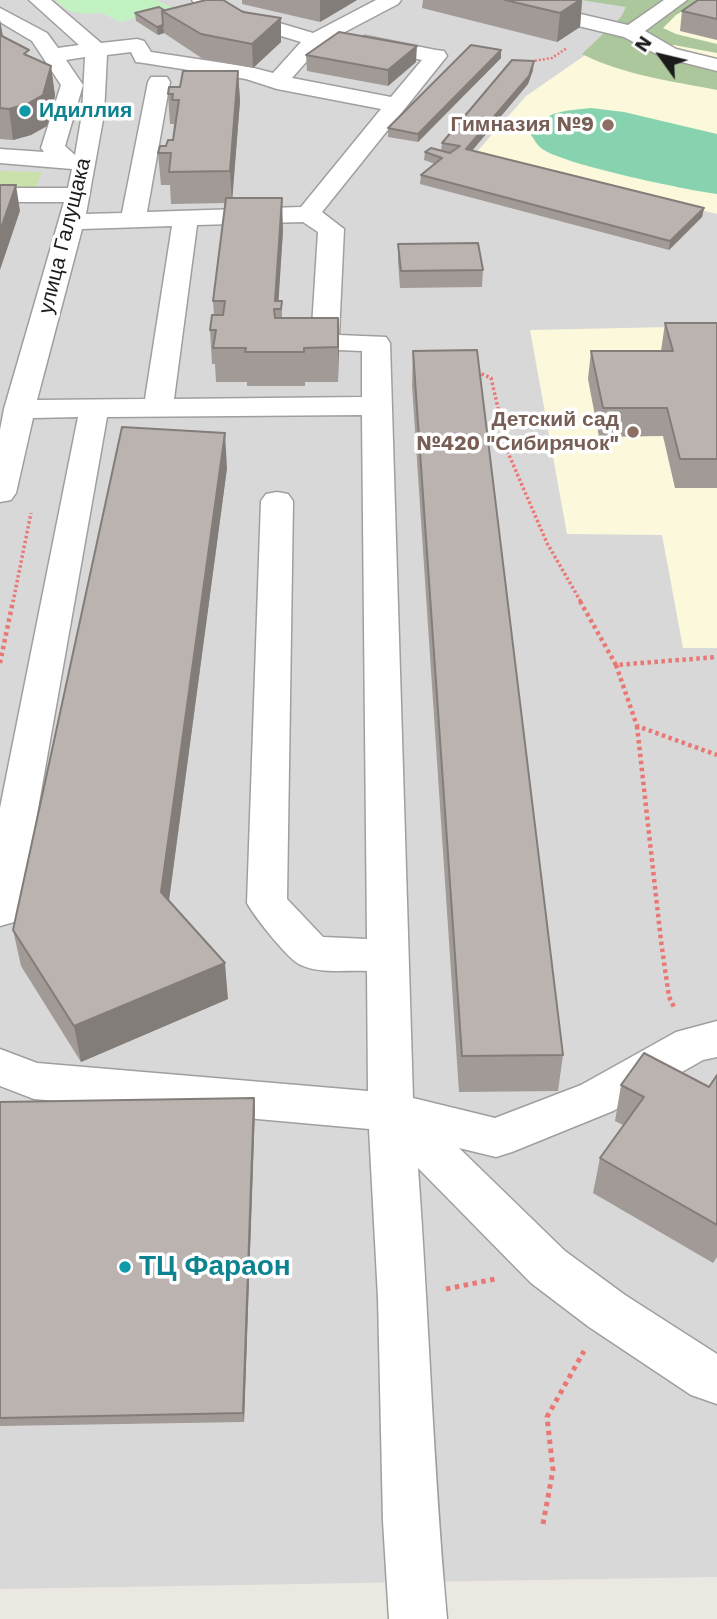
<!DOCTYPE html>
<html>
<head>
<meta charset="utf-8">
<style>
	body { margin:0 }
	#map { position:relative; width:717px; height:1619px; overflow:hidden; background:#ebe8e2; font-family:"Work Sans",sans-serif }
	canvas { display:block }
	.north { position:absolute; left:626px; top:21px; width:70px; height:70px; -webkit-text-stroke:5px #fff; paint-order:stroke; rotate:304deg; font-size:19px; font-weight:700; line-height:28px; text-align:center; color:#1b1b1b }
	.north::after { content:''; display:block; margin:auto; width:24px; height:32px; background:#1b1b1b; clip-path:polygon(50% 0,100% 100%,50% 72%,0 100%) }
</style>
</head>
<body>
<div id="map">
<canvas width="717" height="1619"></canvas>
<div class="north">N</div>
</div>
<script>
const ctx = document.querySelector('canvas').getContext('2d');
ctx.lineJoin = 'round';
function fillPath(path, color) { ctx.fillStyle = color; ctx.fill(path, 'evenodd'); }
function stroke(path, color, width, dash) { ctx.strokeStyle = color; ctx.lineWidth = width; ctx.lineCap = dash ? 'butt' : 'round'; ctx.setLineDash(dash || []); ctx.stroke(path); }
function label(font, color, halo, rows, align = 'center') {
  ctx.font = font + ' "Work Sans",sans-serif'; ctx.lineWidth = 7; ctx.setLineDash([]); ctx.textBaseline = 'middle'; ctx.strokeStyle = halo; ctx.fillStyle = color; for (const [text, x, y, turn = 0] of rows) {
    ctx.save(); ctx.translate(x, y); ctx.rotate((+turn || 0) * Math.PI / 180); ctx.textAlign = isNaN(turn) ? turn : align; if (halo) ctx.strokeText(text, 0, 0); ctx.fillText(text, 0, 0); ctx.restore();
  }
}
const residential = new Path2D(`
	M0,0H717V1577L0,1589Z`);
const education = new Path2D(`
	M665,0H717V214L474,155L526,96Z
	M717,326V648H683L662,535L567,534L530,330Z`);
const grass = new Path2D(`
	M0,171L42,172L35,189L0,188Z`);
const forest = new Path2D(`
	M581,0H701L676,15L663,28L676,34L717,44V53L674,45L649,46L648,51L717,70V90C672,81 623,75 582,54L621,17L626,7Z`);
const park = new Path2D(`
	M55,0H156L173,8L120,22L102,13L84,14L69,11Z`);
const pitch = new Path2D(`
	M591,108L624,112L717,134V194C687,190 560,164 541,148C537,145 534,139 531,135C544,110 565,111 591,108Z`);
const pathFar3 = new Path2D(`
	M527,62L552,58L567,48`);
const pathFar2 = new Path2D(`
	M477,372L491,378L509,455L547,543L581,602
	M13,602L31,513`);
const pathFar1 = new Path2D(`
	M580,601L616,665L717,657
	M0,663L13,601
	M616,665L637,726L717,755
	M637,726L661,941L669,997L675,1009`);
const path = new Path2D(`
	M446,1289L495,1279
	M543,1524L553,1470L547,1417L584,1351`);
const minor = new Path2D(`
	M29,0H51L101,43L137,39L144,41L151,52L250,67L273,73L301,42L225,19L195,4L192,0H218L239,11L313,33L376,0H401L398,4L322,44L292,78L391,97L422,60L358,46L355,42L358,38L365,36L436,50L444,51L447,56L322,212L344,229L339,335L386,337L390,343L413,1098L495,1118L581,1085L676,1032L717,1021V1057L703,1060L613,1111L512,1152L496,1157L459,1148L565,1251L625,1295L717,1354V1404L691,1395L589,1327L531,1283L418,1168C429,1318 433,1469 447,1619H389L383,1521L378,1298L369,1129L34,1099L0,1086V1049L37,1063L368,1091L367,971C346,970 320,974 301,965C289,961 254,916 247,903L261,501L266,494L277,492L288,494L293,501L287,899L323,937L367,939L362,415L107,417L20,911L14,922L0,926V808L78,417L33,418L16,493L11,500L0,502V430L4,409L64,202H0V188H68L72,169L0,163V149L44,152L41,148L61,85L32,41L0,22V8L47,33L58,48L79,45ZM131,52L136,62L144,63L246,79L277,89L381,109L301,207L147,212L170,82L167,77H151L148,82L122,213L86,214L104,114L107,55ZM85,57L82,114L75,155L65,146L83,85L66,60ZM303,222L318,232L311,343L315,349L362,351V397L174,399L197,225ZM172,226L145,399L37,400L82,229Z
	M484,0H520L628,25L664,0H687L645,31L676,49L717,59V71L662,57L624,37L487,4Z`);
const wall = new Path2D(`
	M242,0H357L320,22L242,4Z
	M423,0H582L580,27L557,42L422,8Z
	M717,0V40L680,31L682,11Z
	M164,10L281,42L253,68L203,59L164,33L158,35L136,21L135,13Z
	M0,20L3,37L30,57L51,66L55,96L47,126L31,135L13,140L0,139Z
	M501,50V58L418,142L388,137V128Z
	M306,55L416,62L388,86L307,71Z
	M533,70L528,84L472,150L704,208L702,217L669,250L420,184L421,175L435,164L424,160L425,152L441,150L442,143Z
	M238,71L240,101L232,198L283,230L278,301H282V318H338V382H305V386H247V382H216L215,364H212L210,330L214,315L213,301L225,203L171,204L170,185H161L158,153L173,140L174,124H170L168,94L180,87Z
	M398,244L483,270L482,287L400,288L398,261Z
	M665,323H717V488H675L663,436L599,437L588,379L591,351H661Z
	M413,351L563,1055L558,1091L459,1092L412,385Z
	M227,468L169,901L228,999L81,1062L21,966L13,930Z
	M717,1075V1257L713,1263L593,1193L600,1158L623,1125L615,1121L621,1085L709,1087Z
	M254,1098L255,1108L244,1422L0,1426V1102Z`);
const shadedWall = new Path2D(`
	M320,0H357L320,22Z
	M580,0H582L580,27L557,42L560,13Z
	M281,18V42L253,68L252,44Z
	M0,20L5,49L0,51Z
	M163,25L164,33L158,35L157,27Z
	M417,46L416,62L388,86V70Z
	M501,50V58L418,142V134Z
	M534,61L533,70L528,84L466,158V149Z
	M51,66L55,96L47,126L31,135L13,140L9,109Z
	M238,71L240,101L232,203L230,171Z
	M16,185L20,211L0,270V231Z
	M282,198L283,230L278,309L275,301Z
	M704,208L702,217L669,250L670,241Z
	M338,318L339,352L338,382Z
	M225,433L227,468L165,929L161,892Z
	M225,963L228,999L81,1062L74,1026Z
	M254,1098L255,1108L244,1422L243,1413Z`);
const building = new Path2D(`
	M206,0H223L243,12L281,18L252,44L201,34L162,11Z
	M505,0H580L560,13Z
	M698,0H717V19L682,11Z
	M159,7L164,10L162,11L163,25L157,27L135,13Z
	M339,32L417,46L388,70L306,55Z
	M0,35L29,50L24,54L51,66L43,95L27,104L9,109L0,108Z
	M471,45L501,50L418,134L388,128Z
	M512,60L534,61L529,76L466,149L704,208L670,241L421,175L442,158L425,152L431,148L450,153L460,146L442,143Z
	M183,71H238L230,171L169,172L171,153H158L160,146H166L168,140H173L179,100H172L173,94H168L169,87H180Z
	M0,185H16L0,231Z
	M226,198H282L275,301H282L281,309H274L275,318H338V347L304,348V352H245L246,348H213L216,330H210L212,315H223L225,301H213Z
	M478,243L483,270L401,271L398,244Z
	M665,323H717V459H680L667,408H603L591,351H673Z
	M477,350L563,1055L462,1056L413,351Z
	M122,427L225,433L161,892L225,963L74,1026L13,930Z
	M644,1053L709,1087L717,1075V1225L600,1158L644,1097L621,1085Z
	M254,1098L243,1413L0,1418V1102Z`);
const markers = [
	[25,111,7,"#0f9aa8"],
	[608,125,7,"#8d6e63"],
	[633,432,7,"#8d6e63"],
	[125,1267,7,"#0f9aa8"]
];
const farCulturenames = [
	["Идиллия",39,111]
];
const farEducationnames = [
	["Гимназия №9",594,125],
	["Детский сад",619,420],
	["№420 \"Сибирячок\"",619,444]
];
const farStreetnames = [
	["улица Галущака",65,236,-76]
];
const nearCulturenames = [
	["ТЦ Фараон",139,1267]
];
fillPath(residential, '#d9d8d8');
fillPath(education, '#fbf8db');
fillPath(grass, '#cae1ac');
fillPath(forest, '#abc79b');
fillPath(park, '#c2f2c2');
fillPath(pitch, '#87d3b0');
stroke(minor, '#9f9f9f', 3);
stroke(pathFar3, '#e97875', 2.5, [2, 2]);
stroke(pathFar2, '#e97875', 3.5, [2.5, 2.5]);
stroke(pathFar1, '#e97875', 4.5, [3.5, 3.5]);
stroke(path, '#e97875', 5, [4.5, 4.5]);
fillPath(minor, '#fff');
fillPath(wall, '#a19a96');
fillPath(shadedWall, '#837d7a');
fillPath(building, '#bbb3af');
stroke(building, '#837d7a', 2);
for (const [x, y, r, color] of markers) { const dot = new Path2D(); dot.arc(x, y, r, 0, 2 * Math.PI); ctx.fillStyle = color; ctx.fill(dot); stroke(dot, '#fff', 2.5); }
label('bold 21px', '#0d838f', '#fff', farCulturenames, 'left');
label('bold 21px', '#785e54', '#fff', farEducationnames, 'right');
label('21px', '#1b1b1b', '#fff', farStreetnames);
label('bold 28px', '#0d838f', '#fff', nearCulturenames, 'left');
</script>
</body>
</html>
